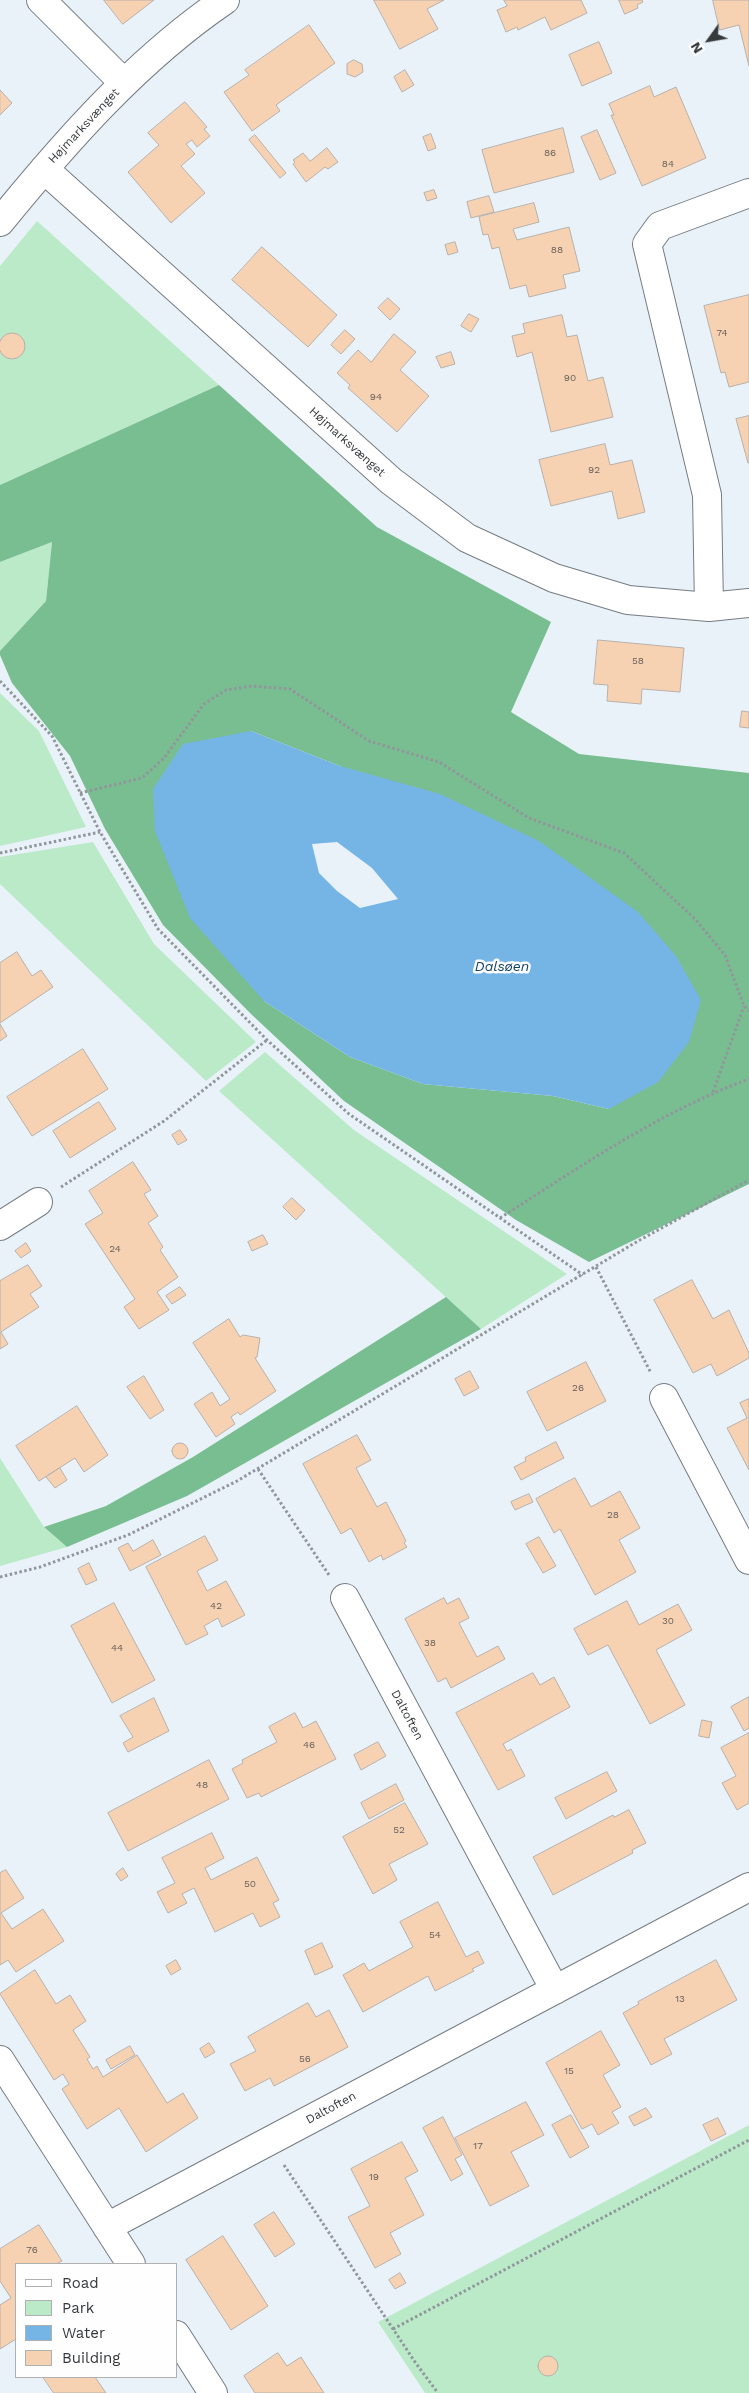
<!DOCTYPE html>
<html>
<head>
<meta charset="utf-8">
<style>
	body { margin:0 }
	#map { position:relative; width:749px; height:2393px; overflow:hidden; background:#eaf2f9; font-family:"Work Sans",sans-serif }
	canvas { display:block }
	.legend { position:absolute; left:15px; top:2263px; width:162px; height:115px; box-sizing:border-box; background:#fefefe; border:1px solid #aeb0b1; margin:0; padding:6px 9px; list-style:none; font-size:15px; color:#373a3d }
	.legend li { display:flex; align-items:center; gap:10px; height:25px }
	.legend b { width:25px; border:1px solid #aeb0b1 }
	.north { position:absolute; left:684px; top:15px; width:50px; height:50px; -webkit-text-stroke:4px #fefefe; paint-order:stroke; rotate:238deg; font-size:14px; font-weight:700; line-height:20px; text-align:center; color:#373a3d }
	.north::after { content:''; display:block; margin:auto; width:18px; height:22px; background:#373a3d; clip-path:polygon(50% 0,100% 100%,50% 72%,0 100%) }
</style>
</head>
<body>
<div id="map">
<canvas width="749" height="2393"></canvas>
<ul class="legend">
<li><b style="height:6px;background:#fff"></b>Road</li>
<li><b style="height:14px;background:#bbeac9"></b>Park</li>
<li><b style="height:14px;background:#75b5e5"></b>Water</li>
<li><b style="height:14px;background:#f6d2b3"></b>Building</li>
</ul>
<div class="north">N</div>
</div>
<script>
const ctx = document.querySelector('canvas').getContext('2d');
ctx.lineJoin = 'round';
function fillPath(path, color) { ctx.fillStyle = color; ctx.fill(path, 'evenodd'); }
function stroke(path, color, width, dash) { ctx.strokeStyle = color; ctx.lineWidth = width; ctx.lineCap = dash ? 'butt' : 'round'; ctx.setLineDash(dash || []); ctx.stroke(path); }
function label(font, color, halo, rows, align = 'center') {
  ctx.font = font + ' "Work Sans",sans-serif'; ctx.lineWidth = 5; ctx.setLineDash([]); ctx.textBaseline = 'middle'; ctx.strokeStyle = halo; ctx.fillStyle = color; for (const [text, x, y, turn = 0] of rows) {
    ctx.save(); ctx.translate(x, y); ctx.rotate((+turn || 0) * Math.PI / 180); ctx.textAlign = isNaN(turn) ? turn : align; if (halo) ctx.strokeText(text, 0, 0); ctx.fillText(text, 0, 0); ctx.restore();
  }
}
const green = new Path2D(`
	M37,221L219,385L0,485V266Z
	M52,542L46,601L0,651V562Z
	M0,693L39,731L86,827L0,846Z
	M93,842L154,944L256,1042L206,1081L0,884V857Z
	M265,1052L354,1130L567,1274L481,1329L219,1091Z
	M0,1458L44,1527L67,1547L0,1566Z
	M749,2125V2393H425L378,2322Z`);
const forest = new Path2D(`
	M219,385L377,527L551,622L511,712L579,754L749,773V1184L589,1262L516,1220L344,1101L251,1014L163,925L105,829L70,756L12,683L0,655V651L46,601L52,542L0,562V485ZM251,731L340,766L609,1109L553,1096L423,1084L350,1057L264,1001Z
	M446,1297L481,1329L187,1496L67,1547L44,1527L106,1506L193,1457Z`);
const water = new Path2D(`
	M251,731L340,766L440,794L539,841L638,912L676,956L701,1000L689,1042L658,1082L609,1109L553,1096L423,1084L350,1057L264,1001L190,918L155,831L153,789L183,744ZM337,842L372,868L398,899L360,908L337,891L319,873L312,844Z`);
const building = new Path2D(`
	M104,0H154L123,24Z
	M374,0H444L427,9L438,29L400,49Z
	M504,0H581L587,13L551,30L545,17L518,30L517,27L506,32L497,10L507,6Z
	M619,0H642L643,2L637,5L638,8L625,14Z
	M713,0H749V66L739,25L720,30Z
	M309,25L335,63L276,105L280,111L252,131L224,92L249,75L245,70Z
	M599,42L612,73L582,86L569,55Z
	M354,60L362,64L363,72L355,77L347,74V64Z
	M405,70L414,85L402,92L394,77Z
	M650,86L654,97L676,87L706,158L642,186L611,115H614L609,104Z
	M0,90L12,103L0,115Z
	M185,102L207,127L204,129L210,136L197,147L192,140L186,144L195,154L181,166L205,193L171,223L128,172L159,145L148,133Z
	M563,128L574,172L494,193L482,150Z
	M597,130L616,173L600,180L581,137Z
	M431,134L436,148L428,151L423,137Z
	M255,135L286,173L280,178L249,140Z
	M327,148L338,162L328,169L325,167L306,182L293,164L295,162L293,160L303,153L310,161Z
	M434,190L437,198L427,201L424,193Z
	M489,196L494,212L471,218L467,202Z
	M534,203L539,222L513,229L517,240L569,227L580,271L563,275L566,288L529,297L526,285L510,289L499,247L492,249L488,234L483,235L479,217Z
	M455,242L458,252L448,255L445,245Z
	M262,247L337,315L308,347L232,280Z
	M749,295V382L729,387L725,372L721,373L704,306Z
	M388,298L400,309L390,320L378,308Z
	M469,314L479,319L471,332L461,326Z
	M562,315L567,337L577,335L588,381L603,377L613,417L551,432L532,352L517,357L512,336L525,333L523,324Z
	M345,330L355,339L341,354L331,345Z
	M-1 346a13 13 0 1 1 26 0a13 13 0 1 1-26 0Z
	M394,334L416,352L400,370L429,396L397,432L348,388L350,385L337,373L358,350L371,362Z
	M451,352L455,364L441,368L436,357Z
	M749,416V463H748L736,419Z
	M605,444L610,465L632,460L645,512L618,519L612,491L551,506L539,460Z
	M598,640L684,648L680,692L642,689L641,704L607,701L608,685L594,684Z
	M742,711L749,712V728L740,727Z
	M17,952L32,976L41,970L53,987L0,1023V963Z
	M0,1024L7,1036L0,1041Z
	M83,1049L108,1089L32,1136L7,1097Z
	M99,1102L116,1129L70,1158L53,1131Z
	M180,1130L187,1140L178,1145L172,1135Z
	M133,1162L151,1190L144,1194L158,1216L148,1223L163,1247L160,1250L178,1277L157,1292L169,1310L139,1329L124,1307L135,1299L85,1224L103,1213L89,1191Z
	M292,1198L305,1210L296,1220L283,1207Z
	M263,1235L268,1244L252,1251L248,1242Z
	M26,1243L31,1251L21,1258L15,1251Z
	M28,1265L42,1286L30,1294L39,1307L1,1332L8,1344L0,1349V1281Z
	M692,1280L713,1319L729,1310L749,1353V1358L717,1376L711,1364L693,1373L654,1300Z
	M180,1287L186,1295L172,1304L166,1296Z
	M229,1319L240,1337L243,1335L260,1338L257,1357L255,1358L276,1391L240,1415L238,1412L231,1417L235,1424L216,1437L194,1404L212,1392L220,1406L230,1399L193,1343Z
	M586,1362L606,1401L547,1431L527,1392Z
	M470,1371L479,1388L464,1396L455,1379Z
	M144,1376L164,1410L150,1419L127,1387Z
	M749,1399V1470L727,1428L747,1418L740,1403Z
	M77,1406L108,1455L84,1472L75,1458L39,1481L16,1446Z
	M357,1435L371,1460L356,1468L377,1507L386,1502L406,1541L404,1543L407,1547L383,1560L381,1555L369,1562L351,1528L341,1534L303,1464Z
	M556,1442L564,1458L521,1480L514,1467L526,1461L525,1458Z
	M172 1451a8 8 0 1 1 16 0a8 8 0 1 1-16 0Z
	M60,1468L67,1480L55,1488L46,1477Z
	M575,1478L591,1507L620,1491L640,1528L619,1540L636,1572L595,1595L560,1529L554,1533L536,1499Z
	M529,1494L533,1502L515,1510L511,1502Z
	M205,1536L218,1560L197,1571L207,1591L226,1581L245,1615L222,1627L218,1618L204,1626L208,1634L186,1645L146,1567Z
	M539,1537L556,1566L543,1573L526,1544Z
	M153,1540L161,1555L130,1571L118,1548L128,1543L133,1551Z
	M89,1563L97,1580L86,1585L78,1569Z
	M444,1598L447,1604L459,1598L469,1618L459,1623L477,1657L498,1646L505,1659L451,1688L446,1678L438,1682L405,1619Z
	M627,1601L639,1625L678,1604L692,1630L656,1650L685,1705L650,1724L608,1645L588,1655L574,1629Z
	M114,1603L155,1680L112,1703L71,1626Z
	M533,1673L540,1685L554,1677L570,1707L503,1744L507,1751L511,1749L525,1776L498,1790L456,1713Z
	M749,1697V1728L744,1731L731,1707Z
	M154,1698L169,1731L128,1752L123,1743L133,1737L120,1716Z
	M295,1713L303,1728L316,1721L336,1759L261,1797L259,1793L247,1798L232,1769L243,1763L242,1760L277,1742L269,1727Z
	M702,1720L712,1722L709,1738L699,1736Z
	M749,1733V1803L737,1810L722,1783L736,1776L721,1748Z
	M378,1742L386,1756L361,1770L354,1755Z
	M209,1760L229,1799L128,1851L108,1813Z
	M607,1772L617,1791L566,1819L555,1798Z
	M396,1784L404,1800L369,1819L361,1803Z
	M405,1803L428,1844L389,1864L397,1880L373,1894L343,1837Z
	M629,1810L646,1843L632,1850L633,1853L553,1895L533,1857L613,1815L614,1817Z
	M212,1833L224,1858L205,1868L211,1880L257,1857L279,1900L273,1903L280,1917L260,1927L253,1913L215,1932L194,1888L182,1894L187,1903L168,1913L157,1892L175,1883L162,1858Z
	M123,1868L128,1876L121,1881L116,1874Z
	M6,1870L24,1898L1,1913L12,1929L43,1909L64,1941L16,1972L8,1960L0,1965V1873Z
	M438,1902L466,1957L478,1951L484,1963L472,1969L474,1971L435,1991L428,1976L363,2012L343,1975L364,1963L369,1971L413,1947L400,1922Z
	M322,1943L333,1967L315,1975L305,1951Z
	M176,1960L181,1969L171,1975L166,1966Z
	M716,1960L737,2000L664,2039L672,2054L651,2065L623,2013L639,2004L638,2002Z
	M35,1970L56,2004L70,1995L86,2021L73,2030L90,2057L87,2059L93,2069L97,2066L103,2077L137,2055L167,2103L183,2093L198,2118L146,2152L119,2108L87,2129L62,2089L69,2084L63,2074L54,2080L0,1994Z
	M308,2003L316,2017L329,2010L348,2047L274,2086L270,2078L245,2091L230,2064L256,2051L248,2037Z
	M601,2031L620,2065L603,2075L621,2107L612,2112L619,2123L598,2135L592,2124L582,2129L546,2063Z
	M209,2043L215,2052L205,2058L200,2049Z
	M130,2046L135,2055L111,2069L106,2060Z
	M526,2102L544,2135L511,2152L529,2186L490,2206L455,2138Z
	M646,2108L652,2117L634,2126L629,2117Z
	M571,2115L589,2147L570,2158L552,2125Z
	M443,2117L462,2155L455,2159L463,2174L451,2181L423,2128Z
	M718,2118L726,2134L711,2141L703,2125Z
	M402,2142L418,2171L405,2178L424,2215L390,2233L401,2254L375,2268L348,2217L370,2206L351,2169Z
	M274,2212L295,2244L275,2257L254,2225Z
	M39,2225L62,2261L56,2264H16V2339L0,2349V2305L11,2298L0,2281V2249Z
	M223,2236L268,2306L231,2330L186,2260Z
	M400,2273L406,2283L395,2289L389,2280Z
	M278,2353L287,2366L301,2357L324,2393H255L244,2376Z
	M538 2366a10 10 0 1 1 20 0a10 10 0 1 1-20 0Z
	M43,2377H95L106,2393H54Z`);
const path = new Path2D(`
	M0,681L52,736L100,832L158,929L267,1040L349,1114L583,1275
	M80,793L142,778L164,758L204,704L226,690L252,686L290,689L369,741L439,762L529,818L624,853L695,919L725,955L744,1006L749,1011
	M0,853L100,832
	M713,1092L744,1006
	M61,1187L164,1121L267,1040
	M500,1218C580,1167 659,1112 749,1079
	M596,1267L651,1373
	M258,1469L329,1575
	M0,1577L40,1567L128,1535L237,1481L638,1241L749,1180
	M284,2165L415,2362L438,2393
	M393,2329L749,2140`);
const minor = new Path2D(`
	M41,0L124,83
	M44,169L391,481L467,538L554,578L628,600L709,607L749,603
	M0,222C66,141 138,59 225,0
	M709,607L707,495L647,244L660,226L749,193
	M0,1226L38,1202
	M664,1398L749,1560
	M345,1598L555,1990
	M0,2060L131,2264
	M107,2227L749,1887
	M176,2335L213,2393`);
const numberNames = [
	["86",550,153],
	["84",668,164],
	["88",557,250],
	["74",722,333],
	["90",570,378],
	["94",376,397],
	["92",594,470],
	["58",638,661],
	["24",115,1249],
	["26",578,1388],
	["28",613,1515],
	["42",216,1606],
	["30",668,1621],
	["38",430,1643],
	["44",117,1648],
	["46",309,1745],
	["48",202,1785],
	["52",399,1830],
	["50",250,1884],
	["54",435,1935],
	["13",680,1999],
	["56",305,2059],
	["15",569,2071],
	["17",478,2146],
	["19",374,2177],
	["76",32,2250]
];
const streetNames = [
	["Højmarksvænget",84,126,-47],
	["Højmarksvænget",347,442,42],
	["Daltoften",407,1715,62],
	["Daltoften",331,2108,-28]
];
const waterNames = [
	["Dalsøen",502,967]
];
fillPath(green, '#bbeac9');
fillPath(forest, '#79be91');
fillPath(water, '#75b5e5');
fillPath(building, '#f6d2b3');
stroke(building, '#b8b0aa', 1);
stroke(minor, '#767c83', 30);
stroke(path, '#90969b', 3, [2.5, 2.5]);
stroke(minor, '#fff', 28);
label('10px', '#67605a', null, numberNames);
label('12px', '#373a3d', '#fefefe', streetNames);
label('italic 14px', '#0f4161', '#fefefe', waterNames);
</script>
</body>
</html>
